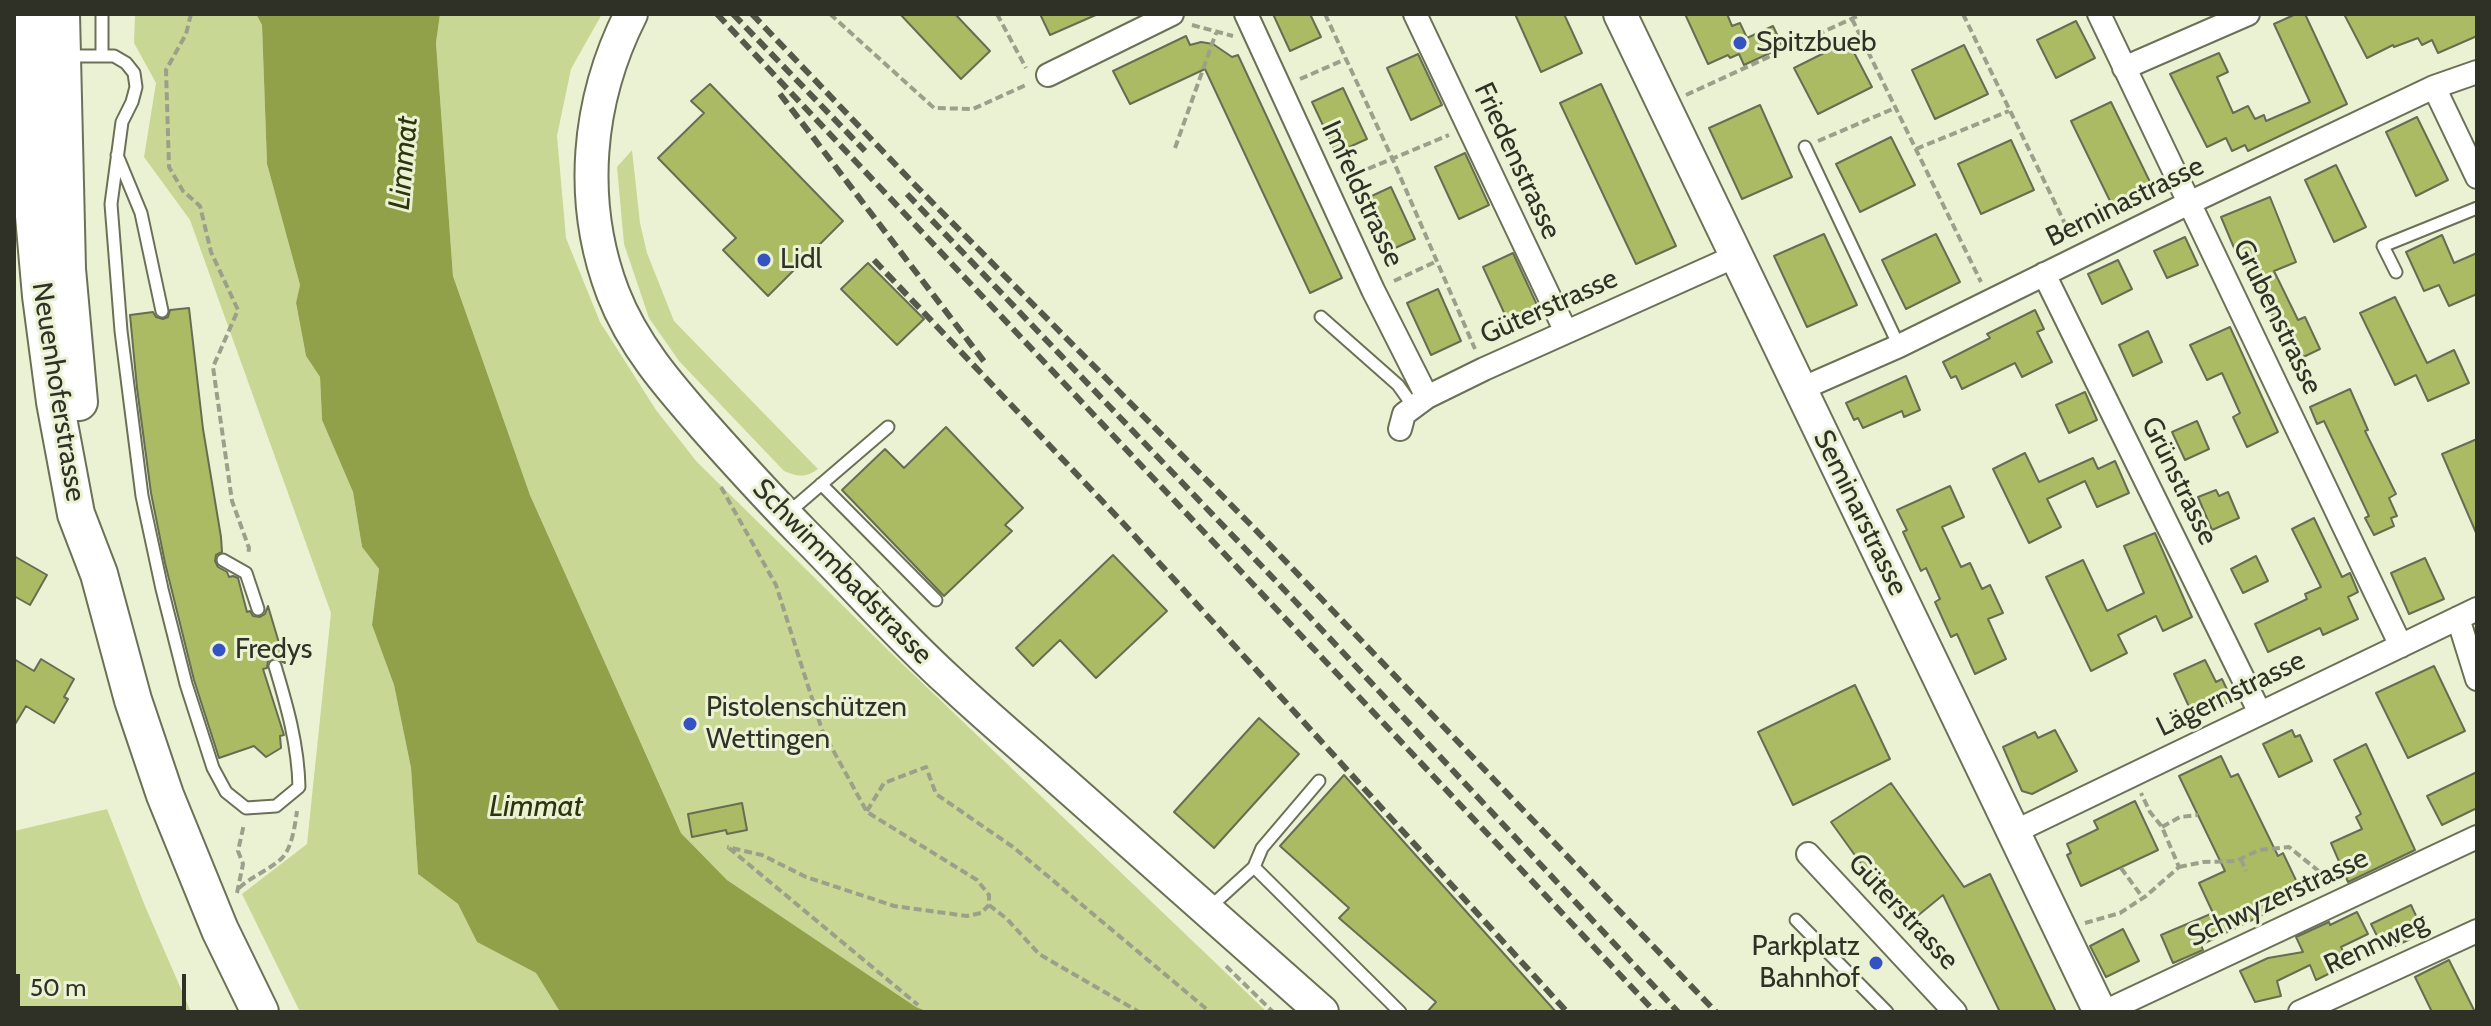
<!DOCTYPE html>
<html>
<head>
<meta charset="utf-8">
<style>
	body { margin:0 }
	#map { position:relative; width:2491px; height:1026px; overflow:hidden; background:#ebf2d4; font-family:Cabin,sans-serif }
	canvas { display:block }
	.frame { position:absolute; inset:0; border:16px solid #2f3126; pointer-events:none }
	.scale { position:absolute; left:16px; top:974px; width:170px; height:36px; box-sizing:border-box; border:4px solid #2f3126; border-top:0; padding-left:10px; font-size:24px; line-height:28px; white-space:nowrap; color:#2f3126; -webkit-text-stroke:6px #ebf2d4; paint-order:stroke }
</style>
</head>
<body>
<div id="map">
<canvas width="2491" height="1026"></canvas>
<div class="frame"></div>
<div class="scale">50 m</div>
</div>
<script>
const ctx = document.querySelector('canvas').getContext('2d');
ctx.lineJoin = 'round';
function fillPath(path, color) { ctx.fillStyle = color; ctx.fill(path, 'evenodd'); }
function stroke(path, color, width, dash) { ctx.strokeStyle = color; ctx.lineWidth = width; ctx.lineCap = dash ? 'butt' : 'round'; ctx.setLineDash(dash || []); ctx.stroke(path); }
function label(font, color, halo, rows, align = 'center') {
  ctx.font = font + ' Cabin,sans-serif'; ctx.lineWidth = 6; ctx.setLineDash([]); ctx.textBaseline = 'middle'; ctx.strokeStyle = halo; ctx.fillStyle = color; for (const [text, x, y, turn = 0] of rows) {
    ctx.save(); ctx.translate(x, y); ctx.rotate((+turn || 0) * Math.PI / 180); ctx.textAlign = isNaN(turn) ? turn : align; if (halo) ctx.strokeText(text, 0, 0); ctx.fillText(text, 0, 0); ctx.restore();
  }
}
const green = new Path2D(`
	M135,14H256L262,25L267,164L300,285L296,304L306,356L320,377L322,420L353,492L362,547L379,569L372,625L394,685L411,768L418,874L458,904L477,942L536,973L560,1012H300L242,894L307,844L331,613L190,220L144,157L156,83L134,43Z
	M440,14H602L571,69L557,136L566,238L600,322L656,410L697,462L890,652L1267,1012H929L916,1007L727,880L681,833L530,495L453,276L436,43Z
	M632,150L640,223L647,253L674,321L818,469C805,478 799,477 784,471L679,361L649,318L624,244L617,167Z
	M107,809L145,906L191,1012H14V831Z`);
const water = new Path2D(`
	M256,14H440L436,43L453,276L530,495L681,833L727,880L916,1007L929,1012H560L536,973L477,942L458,904L418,874L411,768L394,685L372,625L379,569L362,547L353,492L322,420L320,377L306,356L296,303L300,285L267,164L262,25Z`);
const building = new Path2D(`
	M900,14H955L990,51L961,79Z
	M1040,14H1098L1050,35Z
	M1273,14H1310L1321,37L1290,51Z
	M1515,14H1564L1582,53L1541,72Z
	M1685,14H1727L1732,26L1740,23L1747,38L1773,26L1783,47L1744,65L1739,54L1730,58L1728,55L1708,64Z
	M2296,14H2305L2347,104L2248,151L2245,145L2232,151L2226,138L2207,147L2170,74L2219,53L2228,72L2217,77L2233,113L2248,106L2255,119L2264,115L2266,121L2310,102L2274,24Z
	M2344,14H2477V36L2438,53L2432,40L2422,45L2418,38L2394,47L2393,45L2367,58Z
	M2076,21L2095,58L2056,78L2037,40Z
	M1186,36L1190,45L1201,42L1213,44L1232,57L1238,55L1342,278L1310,293L1205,69L1130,104L1113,71Z
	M1848,41L1872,87L1818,114L1794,68Z
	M1964,45L1988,94L1935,119L1912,70Z
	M1418,54L1442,105L1411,120L1387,68Z
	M710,84L843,221L768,296L723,250L736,238L658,158L704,113L691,101Z
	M1601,84L1676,246L1636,264L1560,103Z
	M1343,88L1367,139L1336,153L1312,102Z
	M2111,102L2151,184L2111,203L2071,121Z
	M1760,105L1792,177L1742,199L1709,128Z
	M2417,117L2448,180L2416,196L2386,132Z
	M1891,137L1915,185L1860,212L1836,164Z
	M2011,140L2034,190L1981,214L1958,164Z
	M1465,153L1489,205L1459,219L1435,167Z
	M2336,165L2366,227L2334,242L2305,180Z
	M1391,187L1415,239L1384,253L1361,201Z
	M2270,197L2296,262L2274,271L2298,320L2305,317L2320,349L2295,361L2266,302L2264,303L2243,261L2240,262L2221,217Z
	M1824,234L1857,305L1807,327L1774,256Z
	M1936,234L1960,282L1906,309L1882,260Z
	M2442,235L2454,263L2477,253V294L2449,306L2439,285L2424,291L2406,252Z
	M2185,237L2198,265L2167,278L2154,251Z
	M1513,253L1537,305L1507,319L1483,267Z
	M2118,260L2132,289L2102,304L2088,274Z
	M868,263L924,319L897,345L841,289Z
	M1438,289L1461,341L1431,355L1407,303Z
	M2395,297L2427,363L2454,350L2469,383L2428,401L2416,375L2395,385L2360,313Z
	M189,308L203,429L221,537L222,552L216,555L215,561L218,567L227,572L229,577L233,576L238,578L247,612L250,611L253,616L260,617L265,614L268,606L285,663L273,658L268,661L267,668L263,669L284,735L280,736L281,748L266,757L254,746L219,758L194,680L165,563L151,493L137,388L130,315L153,312L156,317L163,319L168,317L170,310Z
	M2035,310L2044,329L2037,332L2052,362L2022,377L2015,363L1962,389L1956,376L1951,378L1943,362L1990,338L1987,334Z
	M2230,327L2278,432L2247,447L2233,417L2240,413L2222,373L2207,380L2190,345Z
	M2148,331L2162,362L2133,376L2119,345Z
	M1906,376L1920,410L1904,417L1902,411L1863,428L1858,418L1854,420L1846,403Z
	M2350,389L2368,430L2365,431L2396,494L2389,498L2397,516L2391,518L2394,526L2374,535L2365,518L2369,516L2324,421L2317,424L2310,407Z
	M2085,392L2097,420L2069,433L2056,405Z
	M2197,421L2209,449L2185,460L2172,432Z
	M946,427L1023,508L1005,525L1012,531L944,596L842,490L885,449L904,468Z
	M2477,439V535L2442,454Z
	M2025,453L2039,482L2093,458L2098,469L2115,461L2129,493L2097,507L2085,481L2047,499L2061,527L2029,543L1993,469Z
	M1950,486L1964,517L1942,527L1961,567L1970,563L1982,589L1990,585L2003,613L1988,619L2006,659L1975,674L1957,634L1951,637L1935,602L1940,599L1926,568L1921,571L1903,532L1907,530L1897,510Z
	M2216,490L2219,496L2228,492L2239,518L2212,530L2198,497Z
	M2314,518L2342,577L2350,573L2358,592L2348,597L2358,619L2323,635L2320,628L2268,652L2255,624L2307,599L2305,594L2321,587L2292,529Z
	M2155,533L2192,617L2163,631L2156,616L2118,635L2127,653L2091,671L2046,577L2083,560L2107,611L2144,593L2124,546Z
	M1113,555L1167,611L1096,678L1060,640L1033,666L1016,648Z
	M14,556L47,575L30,605L14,596Z
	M2256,556L2268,581L2243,593L2231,569Z
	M2425,558L2444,599L2409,614L2391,573Z
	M14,659L34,671L41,659L74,679L64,697L68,699L54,723L26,706L14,726Z
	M2205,660L2216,682L2222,679L2232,700L2211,711L2207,703L2191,711L2174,674Z
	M2434,666L2465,731L2408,758L2376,693Z
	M1855,685L1890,759L1793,805L1758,732Z
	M1259,718L1299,754L1214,848L1174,812Z
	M2055,730L2077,771L2032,794L2022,791L2003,747L2035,732L2038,738Z
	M2292,730L2295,737L2300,735L2312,761L2279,777L2263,744Z
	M2366,744L2415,850L2348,882L2331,843L2362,829L2356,817L2361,814L2334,760Z
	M2221,756L2231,777L2238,774L2278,856L2283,853L2303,895L2201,945L2203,950L2173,963L2161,935L2213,913L2199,883L2225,871L2179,776Z
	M2477,772V808L2442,825L2427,796Z
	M1344,775L1556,1012H1427L1436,1002L1339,918L1349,908L1280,846Z
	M1891,783L1964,887L1990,874L2056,1012H2000L1943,895L1910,922L1890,904L1831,822Z
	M2135,801L2158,850L2081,886L2067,855L2071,853L2067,844L2098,829L2094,821Z
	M742,803L747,830L727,834L726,830L692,837L688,814Z
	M2411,905L2424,933L2395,946L2391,938L2387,940L2386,937L2379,940L2371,924Z
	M2357,912L2368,934L2341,947L2349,964L2316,980L2310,965L2277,981L2281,996L2255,1002L2240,971L2268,958L2303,952L2296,937L2329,922L2330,925Z
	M2123,929L2139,961L2106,977L2090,946Z
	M2449,960L2475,1012H2432L2415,977Z`);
const path = new Path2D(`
	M191,14L186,34L166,70L169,167L183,191L200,206L211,252L238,310L213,367L232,501L249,548L248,555
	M830,14L934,108L973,109L1028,84
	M997,14L1026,68
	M1325,14L1393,160L1475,349
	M1963,14L2072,238
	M1852,19L1981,282
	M1192,25L1233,36
	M1300,79L1346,59
	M1686,95L1862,14
	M1818,141L1895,108
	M1175,148L1216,33
	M1916,149L2009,111
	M1346,178L1449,135
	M1394,281L1437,261
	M721,487L776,585L822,730L867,812L977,880L989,895V905L981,913L967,916L894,906L806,877L762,855L727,847
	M867,811L884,783L926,767L936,794L1013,847L1210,1012
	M2162,827L2180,817L2198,815
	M729,848L918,1005
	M2241,859L2246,871
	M2179,867L2203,862L2236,861L2259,850L2289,847L2326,877L2330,884
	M2121,868L2143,898
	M239,888C252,876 269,870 281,859C292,849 295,825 297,811
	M237,893L243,864L238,851L244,824
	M989,905L1007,919L1039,954L1139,1012
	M2085,923L2120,913L2146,896L2179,867L2162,827L2150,812L2141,793
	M1226,966L1273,1012`);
const lane = new Path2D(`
	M102,14V55
	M66,56H114L126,63L134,73L136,87L132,102L122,122L111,204L121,331L142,496L162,589L186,684L213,768L226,792L246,808L276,806L299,787C298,744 287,706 275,666
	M1805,147L1899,346
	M117,155L141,213L162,311
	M2396,272L2383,246L2477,208
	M1321,317L1398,385L1413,406
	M821,484L936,600
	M789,512L888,427
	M223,560L246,573L258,609
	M1254,867L1262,848L1319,781
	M1208,909L1254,867L1400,1012
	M1796,920L1887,1012`);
const street = new Path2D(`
	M1246,14L1373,290L1427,397
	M1415,14L1566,332
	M2099,14L2401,646
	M2124,68L2248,14
	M1048,75L1172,14
	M2434,87L2477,177
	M2044,274L2260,713
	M1801,389L1899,346L2189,203L2434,87L2477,72
	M1400,429L1404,414L1427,397L1484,369L1736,256
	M2458,618L2477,679
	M2012,833L2477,609
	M1808,854L1955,1012
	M2104,1012L2477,837
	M2300,1012L2477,931`);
const secondary = new Path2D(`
	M631,14C587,101 578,201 613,293C633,345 669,386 705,427C737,463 769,498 803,533C852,582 898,635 950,682C985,715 1022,746 1058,778C1146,856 1234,934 1322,1012
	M1620,14L2100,1012`);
const primary = new Path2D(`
	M26,14L29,159L41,296L55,402L76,514L99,574L133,700L165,795L220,930L260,1012
	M61,14L67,269L79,402`);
const rail = new Path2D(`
	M717,14L1655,1012
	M733,14L865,151
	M752,14L915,185L1250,524L1716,1012
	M780,94L986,364
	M907,194L1294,600L1678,1012
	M874,260L1122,522L1567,1012`);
const markers = [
	[1740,43,8,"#3552c3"],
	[764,260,8,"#3552c3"],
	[219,650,8,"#3552c3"],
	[690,724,8,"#3552c3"],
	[1876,963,8,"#3552c3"]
];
const poiNames = [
	["Spitzbueb",1756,43],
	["Lidl",780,260],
	["Fredys",235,650],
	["Pistolenschützen",706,708],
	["Wettingen",706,740],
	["Parkplatz",1860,947,"right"],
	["Bahnhof",1860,979,"right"]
];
const streetNames = [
	["Friedenstrasse",1517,161,65],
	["Imfeldstrasse",1362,194,65],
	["Berninastrasse",2125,202,-26],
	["Güterstrasse",1549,307,-24],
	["Grubenstrasse",2277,317,64],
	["Neuenhoferstrasse",58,392,81],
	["Grünstrasse",2179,481,64],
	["Seminarstrasse",1860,513,64],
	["Schwimmbadstrasse",842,572,46],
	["Lägernstrasse",2231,694,-26],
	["Schwyzerstrasse",2278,898,-25],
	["Güterstrasse",1903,912,47],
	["Rennweg",2376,944,-25]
];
const waterNames = [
	["Limmat",404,163,-85],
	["Limmat",536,807]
];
fillPath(green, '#c9d795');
fillPath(water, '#91a149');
fillPath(building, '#aabb63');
stroke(building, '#676d53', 2);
stroke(lane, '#6b7157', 15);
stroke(street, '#6b7157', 26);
stroke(secondary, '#6b7157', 36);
stroke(primary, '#6b7157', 40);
stroke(path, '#9ba08a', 4, [8, 4]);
stroke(lane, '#fff', 11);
stroke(street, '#fff', 22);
stroke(secondary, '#fff', 32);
stroke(primary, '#fff', 36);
stroke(rail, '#56594a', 6, [12, 6]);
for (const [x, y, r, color] of markers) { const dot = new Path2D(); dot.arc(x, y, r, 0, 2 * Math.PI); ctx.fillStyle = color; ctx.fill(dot); stroke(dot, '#ebf2d4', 3); }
label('28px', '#2f3126', '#ebf2d4', poiNames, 'left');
label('28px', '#2f3126', '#ebf2d4', streetNames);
label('italic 30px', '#2d330d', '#ebf2d4', waterNames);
</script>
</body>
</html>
